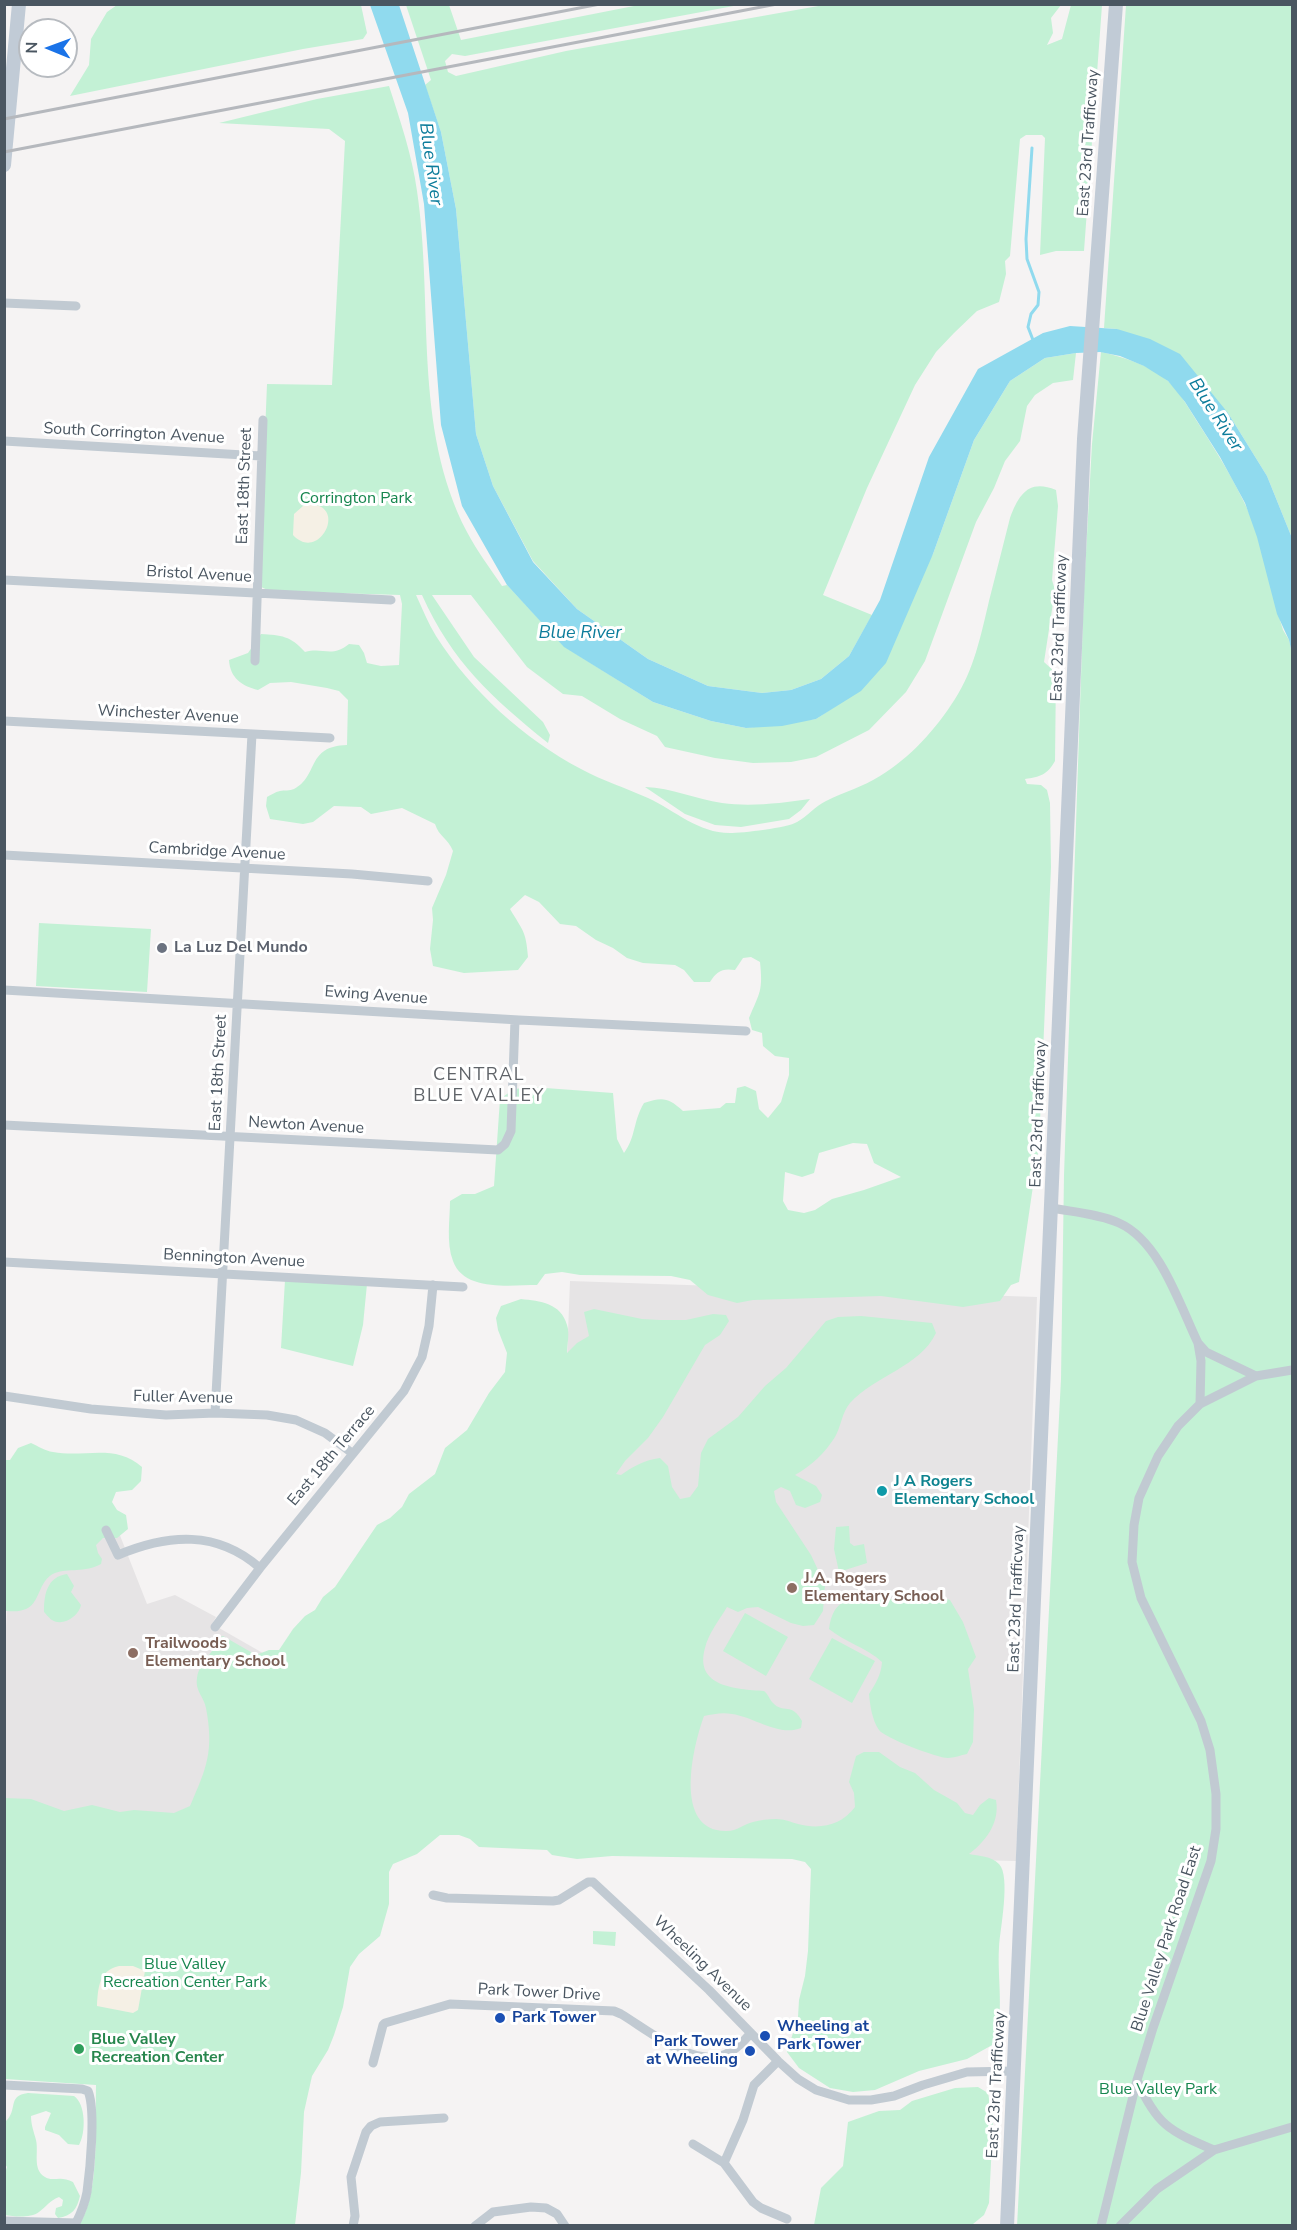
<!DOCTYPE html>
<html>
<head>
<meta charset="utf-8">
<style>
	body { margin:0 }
	#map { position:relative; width:1297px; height:2230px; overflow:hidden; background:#f5f3f3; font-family:"Nunito Sans",sans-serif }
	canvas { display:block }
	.frame { position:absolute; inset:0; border:6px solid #4a5661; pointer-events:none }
	.north { position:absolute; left:18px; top:18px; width:60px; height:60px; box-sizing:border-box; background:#fff; border:2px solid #b7bbc0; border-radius:50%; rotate:271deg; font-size:16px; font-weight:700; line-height:24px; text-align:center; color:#4a5661 }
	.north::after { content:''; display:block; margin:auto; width:21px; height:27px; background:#1a73e8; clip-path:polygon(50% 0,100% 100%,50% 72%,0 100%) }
</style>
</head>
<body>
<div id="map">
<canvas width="1297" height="2230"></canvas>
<div class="frame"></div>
<div class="north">N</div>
</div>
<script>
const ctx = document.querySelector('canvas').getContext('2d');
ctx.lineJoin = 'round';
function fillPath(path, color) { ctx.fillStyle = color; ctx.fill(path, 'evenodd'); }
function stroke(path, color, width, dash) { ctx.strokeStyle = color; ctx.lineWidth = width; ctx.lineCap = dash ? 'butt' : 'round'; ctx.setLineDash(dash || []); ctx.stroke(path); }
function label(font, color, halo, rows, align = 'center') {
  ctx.font = font + ' "Nunito Sans",sans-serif'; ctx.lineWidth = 6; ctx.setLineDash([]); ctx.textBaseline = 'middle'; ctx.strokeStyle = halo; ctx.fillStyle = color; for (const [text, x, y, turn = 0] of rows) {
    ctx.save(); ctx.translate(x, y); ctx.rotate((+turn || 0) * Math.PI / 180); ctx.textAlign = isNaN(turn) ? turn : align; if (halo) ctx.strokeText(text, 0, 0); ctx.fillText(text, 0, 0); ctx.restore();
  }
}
const education = new Path2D(`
	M570,1281L1037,1297L1016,1861L548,1850Z
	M13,1470L95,1472L147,1604L175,1595L216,1617L212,1624L268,1656L271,1837L5,1821V1650Z`);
const green = new Path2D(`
	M117,5H361L367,33L363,39L303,49L70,96L89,65L91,39L107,12Z
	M406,5H449L461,40L639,5H739L465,56L452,54L445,61L448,72L456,76L566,51L824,5H1061L1051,18L1053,33L1047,45L1062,39L1071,5H1102L1084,251H1056L1040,255L1045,138L1042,135H1026L1020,139L1010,256L1005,261L1006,274L999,302L977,311L954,333L936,352L915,385L867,488L823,595L872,615L849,656L821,679L791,690L762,693L708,686L648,659L577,609L533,561L493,486L476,434L456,209L441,132L425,85L431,80Z
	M1126,5H1292V538L1267,476L1228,413L1117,329L1104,328Z
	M389,86C400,120 412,155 417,191C434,305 412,426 467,532C477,551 490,568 502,586L507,585L565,647L653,702L711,721L746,728L816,719L837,705L933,554L974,440L1010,381L1045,358L1076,353L1073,380L1053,383L1035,395L1027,406L1020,441L1005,461L994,488L976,522L925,661L906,692L869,730L816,757L791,762L753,763L715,758L665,747L657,736L620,719L582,696L563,694L527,667L471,595H432L474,657L543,722L550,735L548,743C492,698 452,662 422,595H416C422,608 428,623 436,636C471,691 524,739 581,769C603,781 626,788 648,798C676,811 698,833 730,833C742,833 788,828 797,822C807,817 815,806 826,801C844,792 863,787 880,776C910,758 936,729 955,699C974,670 981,635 989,601C996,573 1003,546 1010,518C1019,494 1029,479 1056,490L1058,506L1052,580L1055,590L1044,662L1056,673L1055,761C1047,775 1040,777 1025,779L1027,784L1041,785L1047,790L1050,803L1051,867L1039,1145L1019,1282L1011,1285L1000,1301L963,1307L881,1296L753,1300L737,1303L708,1295L690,1280L671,1276L580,1275L562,1272L545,1274L537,1285C511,1285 464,1292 453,1261C446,1243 450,1219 450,1201L462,1194H475L494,1186L500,1099L514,1089L532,1087L613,1093L617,1139L624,1153C636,1137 633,1121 644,1103C662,1097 668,1097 683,1111L720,1108L726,1103H735L737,1088L745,1086L756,1091L759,1109L768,1118L781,1102L789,1075V1058L775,1056L763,1046L762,1033L752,1030L749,1018C760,992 763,991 760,962L751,957L743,958L735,970C722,968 717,971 710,982H694L684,970L675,965L643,963L627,958L613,948L596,940L576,926L560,924L539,902L525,895L510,909C523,931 526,931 528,957L518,970L464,973L433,966L430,949L433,920L432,908L446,875L453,851C448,838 439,837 435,824L402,808L371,814L361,807L334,806L313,822L303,824L270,819L266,806L267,797C271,795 275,792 280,791C284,790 290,791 294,789C319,776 306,746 347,745L348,700L339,691L327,688L291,682L270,683L258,690C242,686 230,678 229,660L248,653L261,634C281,635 291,636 305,652C323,647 332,658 349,644L359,645L364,653L367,663L381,666L399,665L402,604L400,595L270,591L261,587L259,582L267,384L332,385L345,141L329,129L219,123L317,99ZM853,1143L867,1144L874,1163L901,1177L864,1190L832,1199L815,1210L804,1213L788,1210L783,1201L785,1172L802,1177L814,1173L819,1153Z
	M1101,352C1124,357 1149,365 1168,381C1181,393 1190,411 1200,426C1216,451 1231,475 1244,502C1263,540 1271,589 1283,630L1289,640L1292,654V2225L1017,2226L1061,1379L1064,1175L1084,589L1092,444Z
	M645,787C672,788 696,799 722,803C751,807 782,803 810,799L801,810L789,819L741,827L715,825L685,814Z
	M39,923L151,929L147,992L36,986Z
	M285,1280L367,1284L363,1325L353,1366L281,1348Z
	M521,1299C540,1301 561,1303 567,1325C570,1333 567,1345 567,1353L577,1343L589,1336L584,1312L594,1309L642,1319L660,1320H686L713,1314L726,1315L729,1321L720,1335L705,1345L663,1417L648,1438L625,1461L616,1474L621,1475C634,1466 644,1460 660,1458L668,1466L672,1487L680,1499L690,1497L698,1486L701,1453L708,1439L738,1417L765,1386L786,1368L826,1321L838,1317L861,1316L932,1323L936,1333C920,1367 874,1376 850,1403C842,1412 841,1427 835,1437C825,1453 811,1466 795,1475L816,1486L822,1495L820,1502L805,1508L796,1505L790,1491L781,1487L774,1491L776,1502L811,1555L825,1585L823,1611L814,1625L803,1626L791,1623L758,1607L747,1608L738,1612L727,1607C720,1619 708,1634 705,1648C694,1687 736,1689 764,1691C769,1695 769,1699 773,1703C783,1714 792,1702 802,1721L801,1728C779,1737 754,1717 732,1714C723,1712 713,1714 704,1716C693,1746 672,1832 727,1831C737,1831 744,1824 753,1822C760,1820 769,1819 776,1819C784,1819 791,1822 798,1824C820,1830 842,1825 855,1807L854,1793L849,1782L856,1756L864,1752H879L900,1767L915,1773L934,1790L957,1803L965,1813L973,1815L980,1805L989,1798L996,1800C1000,1823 986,1841 969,1854C979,1856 991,1856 999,1864C1011,1876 1000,1930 999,1947C997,1979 1005,2013 994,2044L967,2059L919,2071L875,2090L853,2092L830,2088L799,2068L787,2052L798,2017L799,2000L805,1976L808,1951L811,1869L805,1862L792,1859L612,1856L577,1859L552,1855L547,1850L479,1847L470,1839L459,1835H440L417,1854L393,1864L389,1872V1904L380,1936L359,1954L350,1967L343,2007L334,2035L328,2050L312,2076L304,2112L301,2173L295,2225H79C100,2193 95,2124 96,2085L5,2079L4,1798L31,1799L64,1811L92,1805L120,1812L134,1810L174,1813L190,1806C207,1767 214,1751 206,1708C204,1697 195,1691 197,1678C199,1662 215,1653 218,1638L223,1636L256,1655L269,1650H279L293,1629L305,1616L315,1610L323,1597L335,1587L377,1525L390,1518L402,1507L409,1494L435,1474L445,1448L467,1430L489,1393L505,1372L507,1353L498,1330L496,1318L501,1306Z
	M31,1443C38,1446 45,1451 53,1452C85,1458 115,1443 142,1467L141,1481L132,1490L116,1492L112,1502L117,1510L126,1515L128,1529L117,1538H103L96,1545L98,1553L102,1559L101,1564C85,1573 68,1568 55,1573C37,1580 41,1606 23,1610C18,1612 10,1611 5,1611V1460H10L18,1448Z
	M849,1526L850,1543L854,1546L864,1544L867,1563L839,1572L834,1549L836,1527Z
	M67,1574L74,1586L71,1592L81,1605C79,1616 63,1627 52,1620C50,1619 45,1613 44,1612C44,1594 47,1577 67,1574Z
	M876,1596L898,1601L911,1602L941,1597L950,1600L963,1622L976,1657L968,1669L974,1709L973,1742L967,1754C961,1755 954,1758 948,1758C937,1758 885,1738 879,1730C872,1720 870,1705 869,1694C876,1683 881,1675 882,1662C867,1648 845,1642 829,1629C833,1599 849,1597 876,1596Z
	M745,1613L788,1637L766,1676L723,1651Z
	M832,1638L875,1661L852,1703L809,1679Z
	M593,1931L616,1932L615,1946L593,1944Z
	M978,2087L988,2093L993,2122L989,2203L984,2215L973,2224L814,2225L821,2188L843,2166L848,2122L879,2111L900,2110L912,2101L955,2088Z
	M28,2093L74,2096C86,2104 86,2133 79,2145L68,2144L59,2135L45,2130V2127L51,2113L46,2111L31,2116C31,2125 34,2132 36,2140C39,2153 32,2169 45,2177C52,2182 61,2175 73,2182L80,2196C77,2209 72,2216 58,2218L55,2214L56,2208L62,2206L63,2200L59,2197C49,2201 47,2206 39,2212C31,2218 15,2217 5,2215L4,2176L7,2167L5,2164V2122C19,2110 6,2096 28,2093Z`);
const sand = new Path2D(`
	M309,504C349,505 319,563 293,535L294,514L303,506Z
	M119,1966H133L145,1971L138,2010L133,2013L97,2006C98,1988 99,1970 119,1966Z`);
const water = new Path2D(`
	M370,5H399L441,132L456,209L476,434L493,486L533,562L577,609L648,659L708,686L762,693L791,690L821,679L849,656L880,600L929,457L978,369L1043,333L1070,326L1117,329L1150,339L1180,354L1228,413L1267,476L1292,538V654L1289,640L1277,614L1257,537L1245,503L1220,457L1185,402L1168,381L1144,366L1120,356L1100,352L1076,353L1045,358L1010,381L974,440L933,554L886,663L861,691L816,719L782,726L746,728L711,721L653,702L564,647L507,585L462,506L441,425L424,204L408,113Z`);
const stream = new Path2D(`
	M1032,148L1026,239L1027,259L1039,292L1038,305L1031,314L1028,327L1033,340`);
const street = new Path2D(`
	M4,303L76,306
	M4,441L261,456
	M4,580L391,600
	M255,661L263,420
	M4,721L330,738
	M4,855L352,874L428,881
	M4,990L519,1020L746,1031
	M4,1125L498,1150L505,1144L511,1131L515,1020
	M1052,1208C1073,1212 1099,1214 1119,1223C1160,1241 1180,1306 1198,1343L1206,1352L1256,1376L1292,1370
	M4,1262L463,1287
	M1198,1343L1201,1361L1200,1404
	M4,1396L91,1409L166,1415L215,1413L267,1415L296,1420L325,1433L352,1453
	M215,1413L252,734
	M106,1530L118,1555C168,1534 217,1530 260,1568
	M215,1627L260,1568L404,1391L422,1357L429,1326L433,1285
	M433,1895L447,1898L553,1901L559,1900L588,1882H593L709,1990L778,2061L798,2079L816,2090L849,2100H871L894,2096L923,2085L967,2072L1014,2071
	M373,2063L383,2025L385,2023L450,2004L614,2011L621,2014C648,2030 694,2069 726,2054C736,2050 744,2041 751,2033
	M1137,2080C1157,2126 1170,2131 1214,2150
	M4,2085L82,2089L88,2091C96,2110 90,2170 87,2192C85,2203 81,2213 76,2223L4,2221
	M693,2144L724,2163L753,2202L761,2208L787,2219
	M724,2163L743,2120L754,2085L778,2061
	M353,2226L355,2216L351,2177L366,2132L371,2126L380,2122L444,2118
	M475,2226L493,2212L531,2207L546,2208L557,2214L565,2226
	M1101,2226L1137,2080L1153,2028L1211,1861L1216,1829V1794L1210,1750L1201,1721L1141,1598L1132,1562L1134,1525L1139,1498L1158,1456L1178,1426L1200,1404L1256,1376
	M1120,2226L1157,2189L1214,2150L1292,2127`);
const secondary = new Path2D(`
	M4,165L19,4
	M1007,2226L1084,439L1116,4`);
const rail = new Path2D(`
	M4,119L600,4
	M4,152L777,4`);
const markers = [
	[162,948,6,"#6b7280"],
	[882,1491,6,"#0f9aa8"],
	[792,1588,6,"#8d6e63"],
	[133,1653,6,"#8d6e63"],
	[500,2018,6,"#1a4fb4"],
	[765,2036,6,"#1a4fb4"],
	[79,2049,6,"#2e9e5b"],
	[750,2051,6,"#1a4fb4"]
];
const streetNames = [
	["East 23rd Trafficway",1089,143,-86],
	["South Corrington Avenue",134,434,3],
	["East 18th Street",245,486,-88],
	["Bristol Avenue",199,575,3],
	["East 23rd Trafficway",1060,628,-88],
	["Winchester Avenue",168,715,3],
	["Cambridge Avenue",217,852,3],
	["Ewing Avenue",376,996,4],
	["East 18th Street",219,1073,-87],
	["East 23rd Trafficway",1039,1114,-88],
	["Newton Avenue",306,1126,3],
	["Bennington Avenue",234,1259,3],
	["Fuller Avenue",183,1398,1],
	["East 18th Terrace",332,1456,-50],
	["East 23rd Trafficway",1017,1599,-88],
	["Blue Valley Park Road East",1167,1939,-72],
	["Wheeling Avenue",702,1964,44],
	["Park Tower Drive",539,1993,3],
	["East 23rd Trafficway",997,2085,-87]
];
const parkNames = [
	["Corrington Park",356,499],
	["Blue Valley",185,1965],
	["Recreation Center Park",185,1983],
	["Blue Valley Park",1158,2090]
];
const worshipNames = [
	["La Luz Del Mundo",174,948]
];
const cultureNames = [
	["J A Rogers",894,1482],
	["Elementary School",894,1500]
];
const educationNames = [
	["J.A. Rogers",804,1579],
	["Elementary School",804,1597],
	["Trailwoods",145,1644],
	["Elementary School",145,1662]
];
const transitNames = [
	["Park Tower",512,2018],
	["Wheeling at",777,2027],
	["Park Tower",777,2045],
	["Park Tower",738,2042,"right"],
	["at Wheeling",738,2060,"right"]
];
const leisureNames = [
	["Blue Valley",91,2040],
	["Recreation Center",91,2058]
];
const waterNames = [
	["Blue River",430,164,82],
	["Blue River",1215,415,57],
	["Blue River",580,634]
];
const neighbourhoodNames = [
	["CENTRAL",479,1076],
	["BLUE VALLEY",479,1097]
];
fillPath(education, '#e6e4e5');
fillPath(green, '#c3f1d5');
fillPath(sand, '#f5f0e5');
fillPath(water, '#90daee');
stroke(stream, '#90daee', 3);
stroke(street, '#c1cad2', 9);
stroke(secondary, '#c1cbd6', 14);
stroke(rail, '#b5b8bd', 3);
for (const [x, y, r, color] of markers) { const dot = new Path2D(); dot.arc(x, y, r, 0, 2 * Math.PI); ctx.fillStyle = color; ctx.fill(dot); stroke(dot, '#fff', 2); }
label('16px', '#4a5661', '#fff', streetNames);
label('16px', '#17864f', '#fff', parkNames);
label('bold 16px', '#5b616d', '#fff', worshipNames, 'left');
label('bold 16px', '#0d838f', '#fff', cultureNames, 'left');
label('bold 16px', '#785e54', '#fff', educationNames, 'left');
label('bold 16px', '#164399', '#fff', transitNames, 'left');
label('bold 16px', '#27864d', '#fff', leisureNames, 'left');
label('italic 18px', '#0c7c9b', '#fff', waterNames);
ctx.letterSpacing = '1.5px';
label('18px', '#5f6368', '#fff', neighbourhoodNames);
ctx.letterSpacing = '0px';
</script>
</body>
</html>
